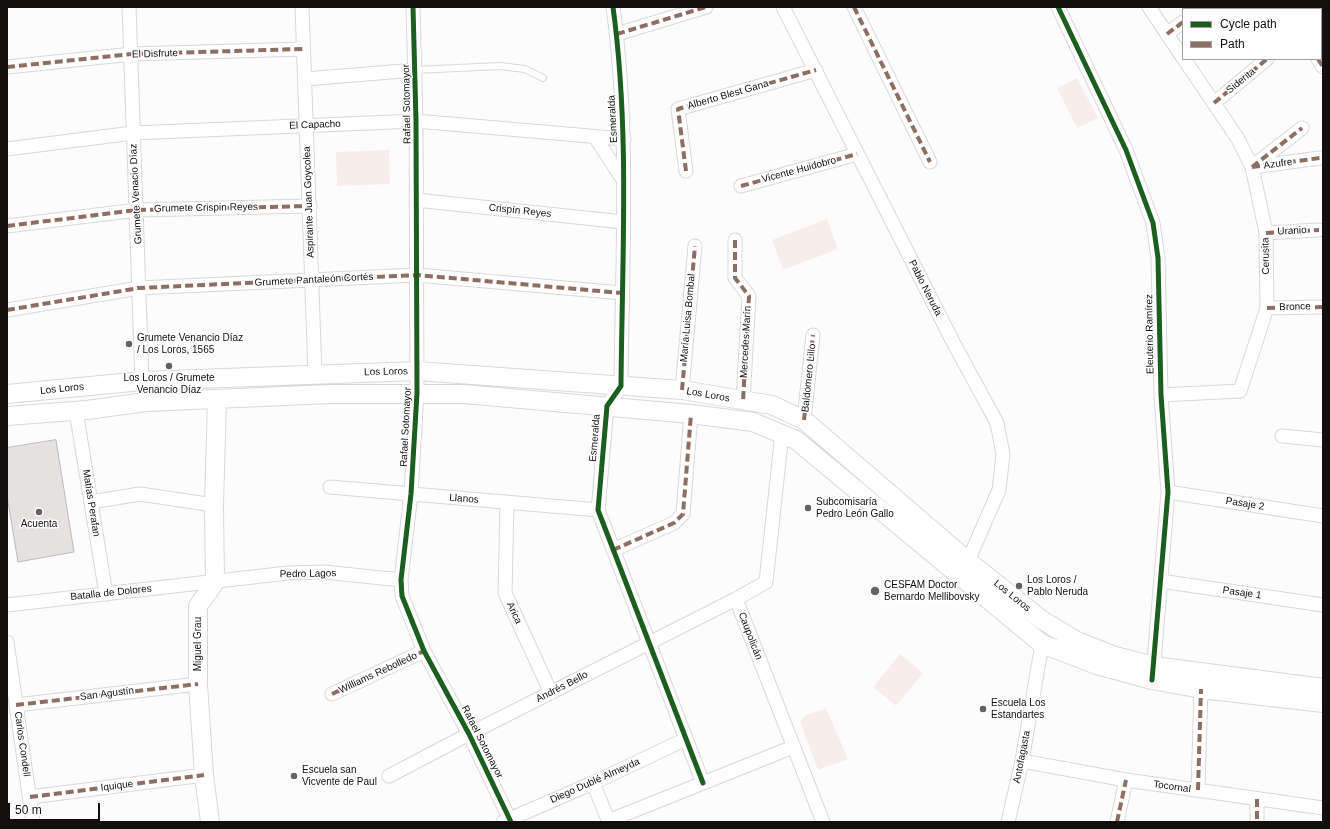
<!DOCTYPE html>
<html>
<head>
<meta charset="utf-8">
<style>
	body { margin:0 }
	#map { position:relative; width:1330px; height:829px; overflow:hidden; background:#fdfcfc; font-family:Helvetica,sans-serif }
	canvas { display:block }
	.frame { position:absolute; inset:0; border:8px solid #140f0f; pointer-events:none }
	.legend { position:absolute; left:1182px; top:8px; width:140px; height:52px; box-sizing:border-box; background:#fff; border:1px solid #a19f9f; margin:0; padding:5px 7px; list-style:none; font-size:12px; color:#140f0f }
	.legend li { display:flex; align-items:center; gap:8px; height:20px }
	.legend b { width:20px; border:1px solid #a19f9f }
	.scale { position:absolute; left:8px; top:803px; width:92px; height:18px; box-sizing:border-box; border:2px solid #140f0f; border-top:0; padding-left:5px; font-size:12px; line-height:14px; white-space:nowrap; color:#140f0f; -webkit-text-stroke:3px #fff; paint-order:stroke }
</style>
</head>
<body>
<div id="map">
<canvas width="1330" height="829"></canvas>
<div class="frame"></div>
<ul class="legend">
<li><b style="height:5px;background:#1b5e20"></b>Cycle path</li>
<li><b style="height:5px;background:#8d6e63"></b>Path</li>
</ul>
<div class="scale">50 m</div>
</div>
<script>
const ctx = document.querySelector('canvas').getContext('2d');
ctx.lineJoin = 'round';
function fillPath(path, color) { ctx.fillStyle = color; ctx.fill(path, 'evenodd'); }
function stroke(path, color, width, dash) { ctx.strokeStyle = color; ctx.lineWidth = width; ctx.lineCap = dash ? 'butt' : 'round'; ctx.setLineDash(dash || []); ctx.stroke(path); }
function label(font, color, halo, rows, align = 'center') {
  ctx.font = font + ' Helvetica,sans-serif'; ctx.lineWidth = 3; ctx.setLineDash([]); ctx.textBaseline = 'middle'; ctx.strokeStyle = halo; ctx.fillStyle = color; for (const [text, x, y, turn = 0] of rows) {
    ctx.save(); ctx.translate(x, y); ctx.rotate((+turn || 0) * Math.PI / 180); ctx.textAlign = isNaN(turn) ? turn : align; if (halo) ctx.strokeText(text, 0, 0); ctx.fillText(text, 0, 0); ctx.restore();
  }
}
const green = new Path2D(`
	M1077,78L1098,118L1077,128L1057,88Z
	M389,150L390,184L337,186L336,152Z
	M827,219L838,249L783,270L772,240Z
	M900,654L923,673L896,706L873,687Z
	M826,708L848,759L818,770L800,722L805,716Z`);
const building = new Path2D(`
	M56,440L74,552L18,562L7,496V448Z`);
const lane = new Path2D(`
	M415,70L500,66L525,69L543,78`);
const street = new Path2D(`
	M129,7L142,381
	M302,7L315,374
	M413,7L416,121L417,393L411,494L401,580L402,596L424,651L469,734L511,822
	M613,7C630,132 622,260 621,386L607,406L598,510L703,783
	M783,7L953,342L997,423L1003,454L999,490L968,561L963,566
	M854,7L930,162
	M1058,7L1126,150L1153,223L1158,258L1161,395L1168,492L1153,674
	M1149,7L1183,58
	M1199,9L1202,7
	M1321,16L1323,14
	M617,34L706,7
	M1167,34L1183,22
	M1318,59L1323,67
	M7,67L132,54L303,49
	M305,79L415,70
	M1214,103L1267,59
	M595,137L623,180
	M7,149L133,133L416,121L624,139
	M1252,167L1320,158
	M1252,167L1302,128
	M686,171L678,109L816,70
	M741,186L857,154
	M416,200L623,222
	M7,226L137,210L310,206
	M1266,233L1319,230
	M735,240V278L749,296L743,401
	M1267,308L1323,307
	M7,310L139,288L417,275L622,293
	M682,390L695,246
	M1161,395L1240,391L1267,308L1266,233L1252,167L1238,139L1184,59
	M76,411L106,594
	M804,420L813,335
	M782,433L766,582L736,599L823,822
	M1282,436L1323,440
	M330,487L598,510
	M1168,492L1323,516
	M91,502L140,494L214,505
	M507,503L505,593L551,693
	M613,550L674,523L683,514L691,414
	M1161,581L1323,605
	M7,605L288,573L324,572L401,580
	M7,642L33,822
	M332,694L424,651
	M16,705L198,684
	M1022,761L1126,780L1323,808
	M389,776L469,734L736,599
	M593,783L609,822
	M1198,790L1201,689
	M30,797L204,775
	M1257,799V822
	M608,821L793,747
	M503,822L593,783L686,739
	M1008,822L1022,761L1042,644
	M1117,822L1126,780`);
const secondary = new Path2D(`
	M7,394L142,381L417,371L682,390L772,405L804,420L968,561L1042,620L1077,641L1115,656L1154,666L1323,688
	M7,416L87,410L146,402L330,394H464L691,414L753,422L796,440L1042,644L1097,665L1152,680L1201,689L1323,703
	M210,822L204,775L198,684V606L215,582L214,505L217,399`);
const quiet = new Path2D(`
	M854,7L930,162
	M1199,9L1202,7
	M1321,16L1323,14
	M617,34L706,7
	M1167,34L1183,22
	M1318,59L1323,67
	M7,67L132,54L303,49
	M1214,103L1267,59
	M1252,167L1320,158
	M1252,167L1302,128
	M686,171L678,109L816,70
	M741,186L857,154
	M7,226L137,210L310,206
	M1266,233L1319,230
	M735,240V278L749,296L743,401
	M1267,308L1323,307
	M7,310L139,288L417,275L622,293
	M682,390L695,246
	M804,420L813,335
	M613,550L674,523L683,514L691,414
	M332,694L424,651
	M16,705L198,684
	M1198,790L1201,689
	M30,797L204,775
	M1257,799V822
	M1117,822L1126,780`);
const cycleway = new Path2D(`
	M413,7L416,121L417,393L411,494L401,580L402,596L424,651L469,734L511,822
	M613,7C630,132 622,260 621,386L607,406L598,510L703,783
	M1058,7L1126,150L1153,223L1158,258L1161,395L1168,492L1152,680`);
const markers = [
	[129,344,4,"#666262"],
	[169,366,4,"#666262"],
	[808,508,4,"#666262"],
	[39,512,4,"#666262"],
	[1019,586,4,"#666262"],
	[875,591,5,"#666262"],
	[983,709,4,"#666262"],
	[294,776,4,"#666262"]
];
const streetNames = [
	["El Disfrute",155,54,-2],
	["Siderita",1241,81,-39],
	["Alberto Blest Gana",728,95,-16],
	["Rafael Sotomayor",407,104,-91],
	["Esmeralda",613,119,-93],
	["El Capacho",315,125,-2],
	["Azufre",1278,164,-8],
	["Vicente Huidobro",799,170,-15],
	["Grumete Venacio Díaz",136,194,-93],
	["Aspirante Juan Goycolea",309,202,-92],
	["Grumete Crispin Reyes",206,208,-1],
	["Crispín Reyes",520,211,6],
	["Uranio",1292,231,-3],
	["Cerusita",1266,256,-91],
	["Grumete Pantaleón Cortés",314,280,-3],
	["Pablo Neruda",925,288,63],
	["Bronce",1295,307,-2],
	["María Luisa Bombal",688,318,-85],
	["Eleuterio Ramírez",1150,334,-91],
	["Mercedes Marín",746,342,-87],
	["Los Loros",386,372,-1],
	["Baldomero Lillo",809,378,-84],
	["Los Loros",62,389,-6],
	["Los Loros",708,395,10],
	["Rafael Sotomayor",406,427,-87],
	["Esmeralda",595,438,-85],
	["Llanos",464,499,5],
	["Matías Perafan",91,503,81],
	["Pasaje 2",1245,504,9],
	["Pedro Lagos",308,574,-1],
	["Batalla de Dolores",111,593,-6],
	["Pasaje 1",1242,593,8],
	["Los Loros",1012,596,39],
	["Arica",514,613,65],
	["Caupolicán",750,636,69],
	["Miguel Grau",198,644,-90],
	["Williams Rebolledo",378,673,-25],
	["Andrés Bello",562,687,-27],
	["San Agustín",107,694,-7],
	["Rafael Sotomayor",482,742,63],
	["Carlos Condell",22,744,82],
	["Antofagasta",1022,757,-79],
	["Diego Dublé Almeyda",595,781,-24],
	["Iquique",117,786,-7],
	["Tocornal",1172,787,8]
];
const poiNames = [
	["Grumete Venancio Díaz",137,338],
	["/ Los Loros, 1565",137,350],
	["Los Loros / Grumete",169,378,"center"],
	["Venancio Díaz",169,390,"center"],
	["Subcomisaría",816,502],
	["Pedro León Gallo",816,514],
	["Acuenta",39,524,"center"],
	["Los Loros /",1027,580],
	["Pablo Neruda",1027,592],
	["CESFAM Doctor",884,585],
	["Bernardo Mellibovsky",884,597],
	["Escuela Los",991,703],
	["Estandartes",991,715],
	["Escuela san",302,770],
	["Vicvente de Paul",302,782]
];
fillPath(green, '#f9edeb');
fillPath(building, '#e4e1e0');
stroke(building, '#bdbbba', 1);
stroke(lane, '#dad8d7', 8);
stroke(street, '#dad8d7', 15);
stroke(secondary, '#dad8d7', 20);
stroke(lane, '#fff', 6);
stroke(street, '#fff', 13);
stroke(secondary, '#fff', 18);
stroke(quiet, '#8d6e63', 4, [8, 4]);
stroke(cycleway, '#1b5e20', 5);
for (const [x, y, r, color] of markers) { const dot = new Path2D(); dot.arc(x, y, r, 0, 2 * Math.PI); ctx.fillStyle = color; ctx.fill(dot); stroke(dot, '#fff', 1.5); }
label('10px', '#140f0f', '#fff', streetNames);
label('10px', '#140f0f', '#fff', poiNames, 'left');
</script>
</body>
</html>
